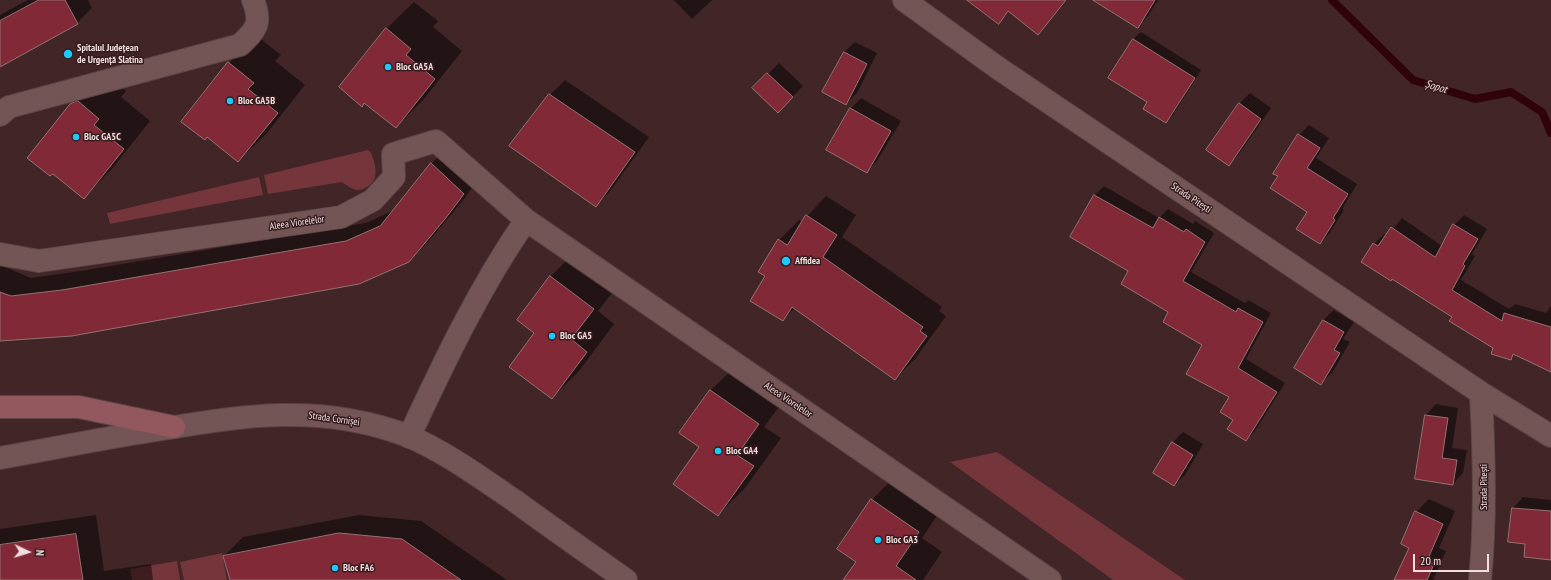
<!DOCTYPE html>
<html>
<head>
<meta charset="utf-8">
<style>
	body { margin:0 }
	#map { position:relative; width:1551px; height:580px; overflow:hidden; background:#412527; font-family:"PT Sans Narrow",sans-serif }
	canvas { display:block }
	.north { position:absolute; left:8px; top:532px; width:40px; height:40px; -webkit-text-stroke:3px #361c1e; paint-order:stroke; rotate:94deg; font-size:11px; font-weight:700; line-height:16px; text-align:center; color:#f1dedf }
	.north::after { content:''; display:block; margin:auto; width:14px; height:18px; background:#f1dedf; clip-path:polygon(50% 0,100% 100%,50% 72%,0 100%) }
	.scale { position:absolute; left:1413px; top:554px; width:76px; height:18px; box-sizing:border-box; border:2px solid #f1dedf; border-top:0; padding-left:5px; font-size:12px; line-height:14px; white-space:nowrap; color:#f1dedf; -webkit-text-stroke:3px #361c1e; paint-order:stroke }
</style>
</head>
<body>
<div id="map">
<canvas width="1551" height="580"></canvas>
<div class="north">N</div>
<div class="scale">20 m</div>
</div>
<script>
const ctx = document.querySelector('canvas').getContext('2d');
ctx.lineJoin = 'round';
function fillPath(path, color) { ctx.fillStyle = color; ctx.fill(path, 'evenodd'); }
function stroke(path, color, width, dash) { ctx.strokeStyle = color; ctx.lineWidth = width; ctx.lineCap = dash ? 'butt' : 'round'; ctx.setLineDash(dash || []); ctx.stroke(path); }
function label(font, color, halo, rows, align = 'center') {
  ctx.font = font + ' "PT Sans Narrow",sans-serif'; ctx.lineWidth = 3; ctx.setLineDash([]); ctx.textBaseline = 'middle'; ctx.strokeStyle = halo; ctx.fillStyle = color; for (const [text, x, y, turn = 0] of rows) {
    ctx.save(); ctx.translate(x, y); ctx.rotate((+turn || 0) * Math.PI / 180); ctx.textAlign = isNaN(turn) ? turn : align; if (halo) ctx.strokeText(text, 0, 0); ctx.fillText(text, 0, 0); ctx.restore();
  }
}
const green = new Path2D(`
	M368,150L371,153C374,160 377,169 375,177C374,183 365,190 358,190C353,190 346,185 342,182L268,194L264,175Z
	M259,177L263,195L110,224L107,213Z
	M997,452L1185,580H1113L950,462Z
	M222,553L227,580H184L180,562Z
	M177,561L180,580H132L130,569Z`);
const shadow = new Path2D(`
	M28,0H88L92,8L77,23L0,66V15Z
	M674,0H712L692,19Z
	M969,0H1067L1038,34L1009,11L999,23Z
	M1098,0H1158L1148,16L1138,27Z
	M414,2L438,21L433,27L462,51L423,100L396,127L365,102L362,105L386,29Z
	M1141,32L1201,70L1173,115L1166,122L1148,102L1133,39Z
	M257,36L281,55L275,61L305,85L266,134L238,161L207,136L229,63Z
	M855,42L877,53L857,93L846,104L844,52Z
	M779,63L803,86L778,112L754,88Z
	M106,74L126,91L121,97L150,121L111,170L84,197L71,104L99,76Z
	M565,80L649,137L611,190L596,206L550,95Z
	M1250,93L1271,108L1239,154L1229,165L1239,104Z
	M861,98L901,121L877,161L866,172L827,149L851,108Z
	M1309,125L1329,138L1316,158L1357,184L1342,209L1344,210L1329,234L1320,243L1308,211L1279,176L1299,135Z
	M450,145L482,174L464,199L428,242L409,261L0,340V265L31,278L81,271L366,223L394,210L431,164Z
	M1104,186L1159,218L1168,209L1193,224L1195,221L1214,233L1191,272L1245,303L1248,300L1271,313L1246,359L1285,383L1255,431L1246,440L1234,420L1230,397L1204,344L1129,271L1071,237L1095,195Z
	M826,196L856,215L842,237L942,307L939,311L946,316L915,359L895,379L795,308L782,320L767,276L759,271L779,240L799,220L802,222Z
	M1464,215L1487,229L1472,254L1475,256L1461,280L1509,309L1515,304L1546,313L1551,306V361L1515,354L1510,358L1453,316L1374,244L1384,234L1387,236L1402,218L1442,246L1454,225Z
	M578,249L621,281L598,311L614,324L579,371L552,398L535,333L550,277Z
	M1334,310L1354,322L1343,339L1350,342L1332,373L1321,383L1323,320Z
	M739,363L786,397L764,427L781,438L745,488L718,515L701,447L681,433L711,390Z
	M1436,404L1458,408L1452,448L1467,450L1463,473L1453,484L1416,479L1426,415Z
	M1183,432L1203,444L1185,475L1174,485L1154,473L1173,442Z
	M899,472L945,504L922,538L942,552L923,580H845L857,561L872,500Z
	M1523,497L1551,500V559L1526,543L1513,508Z
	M1429,499L1455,511L1439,548L1446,551L1433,580H1395L1410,547L1416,512Z
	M96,515L104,571L151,564L153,580H0V529Z
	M359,515L421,521L507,580H231L224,556L243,537Z`);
const stream = new Path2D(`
	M1332,0L1413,80L1475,99L1511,92L1542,112L1551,133`);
const building = new Path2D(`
	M39,0H65L78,24L0,67V21Z
	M967,0H1066L1038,35L1008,11L999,24Z
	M1093,0H1155L1138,28Z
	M386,28L411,49L406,55L435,79L396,128L364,103L362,107L339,87Z
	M1133,39L1195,78L1166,123L1143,109L1147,102L1108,78Z
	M844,52L867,64L846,105L822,92Z
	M228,62L254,83L248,89L278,113L238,162L207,137L205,140L181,122Z
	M767,73L793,97L778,113L752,88Z
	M549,94L635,152L596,207L509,146Z
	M78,101L99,119L94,125L124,149L84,199L53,174L50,176L27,158L70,104Z
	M1239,103L1261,119L1229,166L1206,150Z
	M850,108L891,131L867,173L826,150Z
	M1298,134L1320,148L1307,168L1348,194L1333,218L1335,220L1320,244L1296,229L1307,212L1270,188L1278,176L1273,174Z
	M431,163L464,194L445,219L409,262L359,284L72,336L0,341V292L11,296L62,290L346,241L380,226Z
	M1094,195L1153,228L1159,217L1184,232L1186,229L1205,242L1183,281L1236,312L1238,308L1263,322L1238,368L1277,392L1246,441L1227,429L1233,420L1220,412L1229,397L1186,374L1202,345L1163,322L1168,312L1121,284L1128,271L1070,237Z
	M806,215L837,235L823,257L923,327L920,331L927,336L895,380L792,307L783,321L750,301L765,276L758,272L778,239L787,245Z
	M1453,224L1478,239L1463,264L1465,266L1452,290L1502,321L1504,313L1551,327V372L1513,354L1511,360L1491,354L1493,348L1449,321L1452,317L1392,279L1391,281L1361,262L1373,243L1378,246L1391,227L1435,257Z
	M550,276L594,309L571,339L587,352L552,399L509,367L534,333L517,320Z
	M1323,320L1344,332L1334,350L1340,353L1321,385L1294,368Z
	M710,390L759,424L737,455L754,466L718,516L673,484L699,447L679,433Z
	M1425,415L1448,418L1442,458L1457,460L1453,485L1415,479Z
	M1172,442L1193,455L1174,486L1153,473Z
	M871,499L919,532L896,566L916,580H843L856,562L837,549Z
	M1512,508L1551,511V560L1524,557L1525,544L1508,542Z
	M1415,511L1443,524L1427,561L1434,564L1427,580H1394L1409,548L1401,544Z
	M339,533L402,539L461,580H230L223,556Z
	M76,534L83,580H0V545Z`);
const minor = new Path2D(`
	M904,0L998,68L1481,393L1551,436
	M0,115L9,107L240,45C257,29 262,23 253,0
	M0,254L39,261L341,217L373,200L394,177L393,154L436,141L526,220
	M409,437C444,362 479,288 526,220L1050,580
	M1480,580C1486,518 1484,456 1481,393`);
const tertiary = new Path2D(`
	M0,458C50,449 100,439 150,431C240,416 320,402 408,436C446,452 481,478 515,501C552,528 589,554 626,580`);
const secondary = new Path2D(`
	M0,407H79L174,427`);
const markers = [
	[68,54,5,"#1cc9fc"],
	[388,67,4,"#1cc9fc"],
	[230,101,4,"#1cc9fc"],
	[76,137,4,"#1cc9fc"],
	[786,261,5,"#1cc9fc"],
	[552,336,4,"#1cc9fc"],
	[718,451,4,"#1cc9fc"],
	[878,540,4,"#1cc9fc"],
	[335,568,4,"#1cc9fc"]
];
const poiNames = [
	["Spitalul Județean",77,48],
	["de Urgență Slatina",77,60],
	["Bloc GA5A",396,67],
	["Bloc GA5B",238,101],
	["Bloc GA5C",84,137],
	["Affidea",795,261],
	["Bloc GA5",560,336],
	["Bloc GA4",726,451],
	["Bloc GA3",886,540],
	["Bloc FA6",343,568]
];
const streetNames = [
	["Strada Pitești",1191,198,34],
	["Aleea Viorelelor",297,223,-8],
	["Aleea Viorelelor",788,400,34],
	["Strada Cornișei",334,419,8],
	["Strada Pitești",1484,487,-90]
];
const waterNames = [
	["Șopot",1436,87,17]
];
fillPath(green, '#74353b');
fillPath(shadow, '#0007');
stroke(stream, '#30030b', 8);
fillPath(building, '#822937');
stroke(building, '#937274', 1);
stroke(minor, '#5b4446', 24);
stroke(tertiary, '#5b4446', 24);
stroke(secondary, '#5b4446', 24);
stroke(minor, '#745556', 22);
stroke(tertiary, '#745556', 22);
stroke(secondary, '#93585d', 22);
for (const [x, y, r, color] of markers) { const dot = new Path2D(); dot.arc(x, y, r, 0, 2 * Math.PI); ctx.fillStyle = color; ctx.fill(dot); stroke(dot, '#361c1e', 1.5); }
label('bold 10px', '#f1dedf', '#361c1e', poiNames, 'left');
label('10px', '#f1dedf', '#361c1e', streetNames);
label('italic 11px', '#f4d8d9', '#361c1e', waterNames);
</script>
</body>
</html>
